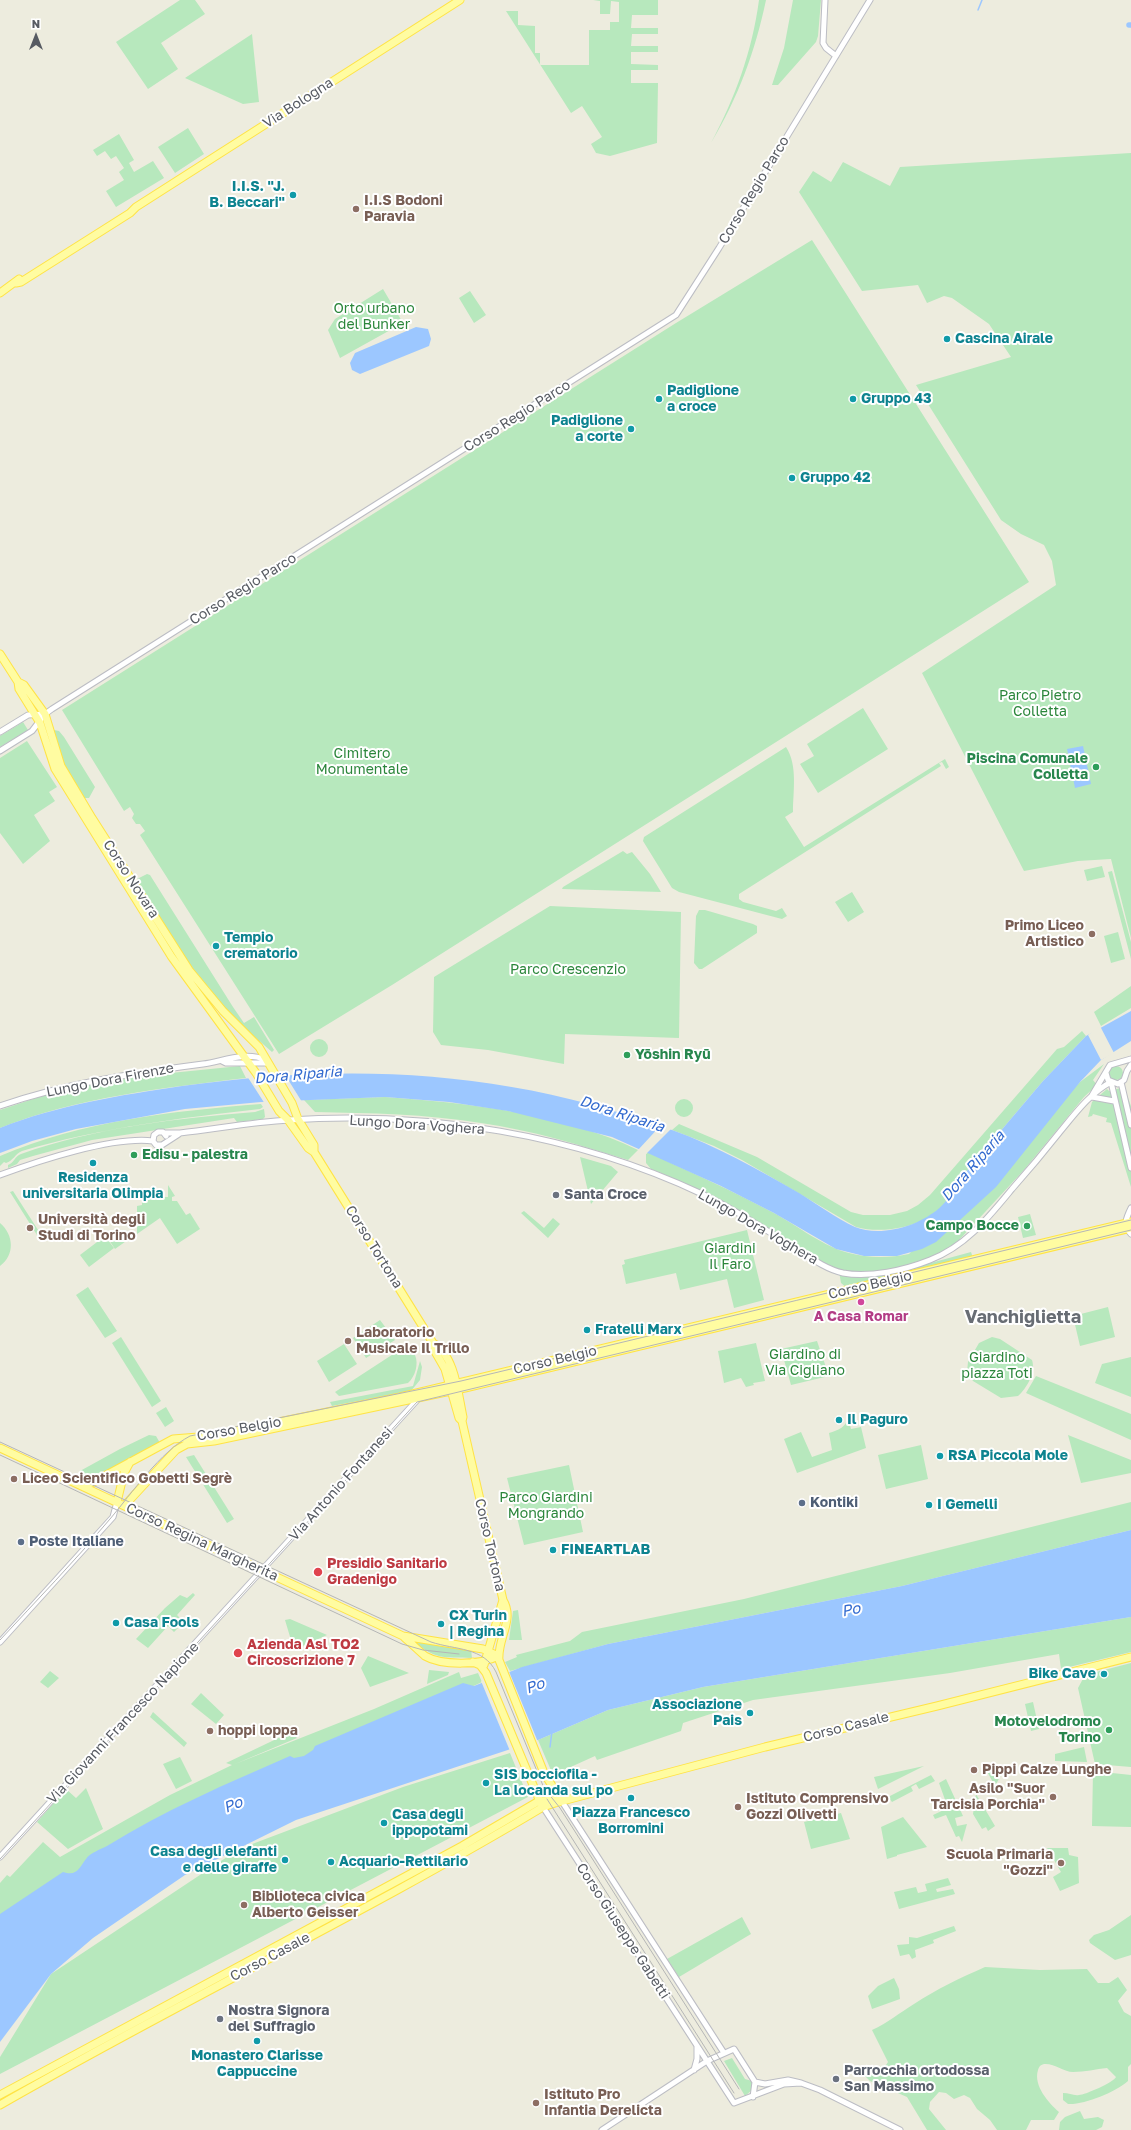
<!DOCTYPE html>
<html>
<head>
<meta charset="utf-8">
<style>
	body { margin:0 }
	#map { position:relative; width:1131px; height:2130px; overflow:hidden; background:#edecde; font-family:"Golos Text",sans-serif }
	canvas { display:block }
	.north { position:absolute; left:16px; top:16px; width:40px; height:40px; -webkit-text-stroke:3px #fff; paint-order:stroke; rotate:0deg; font-size:11px; font-weight:700; line-height:16px; text-align:center; color:#575b62 }
	.north::after { content:''; display:block; margin:auto; width:14px; height:18px; background:#575b62; clip-path:polygon(50% 0,100% 100%,50% 72%,0 100%) }
</style>
</head>
<body>
<div id="map">
<canvas width="1131" height="2130"></canvas>
<div class="north">N</div>
</div>
<script>
const ctx = document.querySelector('canvas').getContext('2d');
ctx.lineJoin = 'round';
function fillPath(path, color) { ctx.fillStyle = color; ctx.fill(path, 'evenodd'); }
function stroke(path, color, width, dash) { ctx.strokeStyle = color; ctx.lineWidth = width; ctx.lineCap = dash ? 'butt' : 'round'; ctx.setLineDash(dash || []); ctx.stroke(path); }
function label(font, color, halo, rows, align = 'center') {
  ctx.font = font + ' "Golos Text",sans-serif'; ctx.lineWidth = 4; ctx.setLineDash([]); ctx.textBaseline = 'middle'; ctx.strokeStyle = halo; ctx.fillStyle = color; for (const [text, x, y, turn = 0] of rows) {
    ctx.save(); ctx.translate(x, y); ctx.rotate((+turn || 0) * Math.PI / 180); ctx.textAlign = isNaN(turn) ? turn : align; if (halo) ctx.strokeText(text, 0, 0); ctx.fillText(text, 0, 0); ctx.restore();
  }
}
const green = new Path2D(`
	M180,0H195L205,14L161,43L178,69L148,89L116,42Z
	M593,0H658V15H632L631,28H658V34H632L631,46H658V52H631V64L658,65V70H631V83H658L657,143L610,156L596,153L591,144L602,137L582,106L571,113L506,11H518V25L535,26V53H540V65H589V30H610V22H619V2L611,1L610,14H600V1Z
	M759,0H766C755,52 738,98 711,143C735,98 752,52 759,0Z
	M793,0H821L818,36L816,42L778,85H772L784,48Z
	M252,34L259,102L243,104L185,78Z
	M188,128L204,154L175,173L158,147Z
	M119,134L134,160L129,163L134,172L153,161L164,178L116,207L106,191L124,180L119,172L124,168L116,156L111,159L105,151L97,156L93,150Z
	M1131,153V938L1111,859L1078,861L1024,871L922,673L1056,585L1052,561L1044,545L1021,534L1001,520L916,385L1011,357L989,324L952,298L944,296L927,303L918,285L862,291L799,192L813,171L831,182L843,162L890,186L900,167Z
	M812,240L1029,582L392,985L279,1054L140,835L145,831L140,824H136L132,818L134,814L130,807L124,811L62,710L676,323Z
	M383,289L403,323L340,358L328,330L335,319Z
	M470,291L486,315L474,323L459,298Z
	M863,708L888,749L818,793L800,764L814,756L807,744Z
	M23,722L28,730L0,747V736Z
	M54,730L59,731L64,737L95,787L89,798H84L67,772L59,753Z
	M27,741L57,787L49,792L55,801L34,815L50,841L23,864L0,833V758Z
	M786,747C798,765 793,792 793,812L785,817L804,847L945,759L949,767L946,769L942,762L939,763L941,766L739,894V899L743,902L776,911L782,908L787,916L782,919L679,892L672,888L643,841L644,837Z
	M623,851L627,854L632,852L650,874L661,892L562,889L563,887Z
	M1102,866L1105,877L1087,881L1084,870Z
	M1112,871L1131,942V959L1108,872Z
	M147,874L150,875L233,1007L244,1023L254,1017L274,1050L272,1052C260,1041 247,1031 236,1019C196,980 166,930 138,883L137,879Z
	M852,892L864,912L848,922L835,902Z
	M550,906L681,912L679,1038L565,1034L564,1064L488,1050L441,1045L433,1032L434,977Z
	M699,910H705L753,924L757,926V933L702,969H699L694,963L696,916Z
	M1118,932L1125,959L1111,963L1104,936Z
	M1131,986V1008L1101,1026L1094,1012Z
	M1082,1031L1086,1036L1043,1081L954,1186C943,1224 889,1236 856,1227L742,1160L714,1146L672,1130L679,1124L757,1157L851,1212L863,1215H890L907,1211L918,1205L930,1195L1057,1049L1064,1047Z
	M310 1048a9 9 0 1 1 18 0a9 9 0 1 1-18 0Z
	M1104,1064L1093,1080L1097,1085L1084,1097L1024,1170L960,1239L943,1254L890,1274L971,1252L973,1258L847,1288L841,1283L839,1271C803,1254 770,1230 736,1210C709,1194 680,1181 651,1169L646,1163V1154L648,1152C690,1172 733,1191 774,1213C796,1225 826,1248 849,1253C868,1258 890,1258 909,1254L1080,1082Z
	M1109 1073a7 7 0 1 1 14 0a7 7 0 1 1-14 0Z
	M240,1066L246,1078C163,1088 78,1097 0,1128V1110L42,1096L88,1085L151,1075Z
	M1124,1087L1131,1106V1187L1111,1123L1106,1122L1107,1118L1093,1114L1092,1116L1088,1117L1092,1102L1107,1089L1109,1091Z
	M385,1097C468,1103 562,1113 638,1150L628,1160C580,1145 531,1130 481,1123C426,1114 370,1113 315,1112L304,1100Z
	M675 1108a9 9 0 1 1 18 0a9 9 0 1 1-18 0Z
	M261,1104L263,1107L260,1109C179,1118 100,1128 22,1151C15,1154 13,1161 6,1163L4,1162L0,1166V1156C82,1121 173,1111 261,1104Z
	M264,1109L265,1117L263,1119L237,1122L234,1118L92,1140L33,1156L20,1160L17,1164L8,1168V1165C14,1163 15,1156 21,1154C94,1128 178,1118 255,1112Z
	M580,1157L611,1166L618,1172L591,1204Z
	M168,1185L175,1196L172,1197V1201H177L186,1215L190,1213L200,1229L177,1244L160,1218L137,1234V1206L142,1205V1197H168Z
	M13,1191L40,1233L37,1235L10,1192Z
	M524,1211L544,1228L553,1218L560,1224L548,1238L521,1213Z
	M1030,1214L1036,1235L1023,1238L1018,1217Z
	M0,1223C14,1235 15,1255 0,1266Z
	M123,1230L129,1239L115,1249L109,1240Z
	M747,1230L764,1300L734,1308L727,1279L680,1290L676,1273L626,1284L622,1265L625,1264L624,1260Z
	M105,1236L114,1248L89,1267L80,1255Z
	M88,1287L117,1331L105,1338L76,1295Z
	M1108,1307L1115,1337L1080,1346L1073,1316Z
	M380,1320L395,1340L366,1358L353,1338Z
	M121,1337L161,1401L152,1407L112,1343Z
	M992,1337L1000,1339L1032,1360C1036,1372 1027,1388 1018,1396L1001,1398L973,1381L967,1372L968,1362L979,1343Z
	M817,1341L829,1376L791,1385L781,1349Z
	M756,1343L765,1381L753,1383L754,1385L746,1387L741,1378L724,1383L718,1351Z
	M344,1344L357,1364L329,1382L317,1361Z
	M411,1346C412,1350 414,1351 415,1355C419,1364 415,1377 408,1383L339,1396L335,1392L401,1349L403,1351Z
	M1131,1357V1397L1095,1383L1102,1364Z
	M420,1361L422,1367L420,1380L411,1391L332,1406L330,1402L413,1386Z
	M1036,1376L1131,1414V1440L1026,1393Z
	M166,1407L174,1421L165,1427L156,1413Z
	M848,1417L851,1429L861,1427L866,1448L797,1473L784,1439L801,1432L812,1457L832,1450L829,1433C838,1430 846,1428 848,1417Z
	M149,1435L156,1436L160,1443L98,1480L80,1471L120,1449Z
	M1068,1435L1131,1460V1473L1081,1483Z
	M921,1445L928,1479L886,1489L878,1455Z
	M194,1455L234,1519L227,1523L186,1457Z
	M569,1465L583,1532L524,1545L507,1478Z
	M1131,1502V1530L902,1586L608,1644L510,1671L505,1662L517,1657L516,1655L570,1641L582,1632L744,1599Z
	M193,1593L195,1595L177,1615L184,1622L174,1632L168,1626L148,1648L136,1639L165,1608L180,1595L187,1598Z
	M518,1610L522,1640H509L513,1611Z
	M1131,1617V1652L1061,1669L1059,1654L950,1673L753,1700L683,1723L681,1731L597,1760L595,1756L553,1775L538,1740L608,1710L703,1687Z
	M290,1619L327,1635L294,1650L285,1620Z
	M412,1640L471,1649L472,1658C443,1657 435,1660 412,1640Z
	M368,1656L409,1673L370,1687L361,1668Z
	M1131,1663V1767L1095,1764L1078,1688L1085,1675Z
	M429,1670L449,1672L448,1675L427,1684Z
	M50,1671L59,1678L48,1688L40,1682Z
	M459,1672L461,1678L478,1673L482,1682L85,1870L0,1922V1883L7,1875L10,1877L43,1842L60,1857L170,1795L232,1765L226,1763L291,1732L297,1738L235,1764L374,1709Z
	M201,1693L224,1715L216,1724L191,1704Z
	M1033,1702L1039,1729L1031,1731L1025,1704Z
	M153,1712L187,1743L184,1747L150,1717Z
	M1084,1747L1087,1762L1055,1761V1754Z
	M510,1753L528,1797L0,2074V2057L51,1974L239,1849L403,1787Z
	M180,1757L192,1781L176,1789L163,1764Z
	M924,1766L878,1789L874,1777Z
	M984,1766L1005,1768L995,1786Z
	M1093,1771L1131,1775V1827L1092,1826Z
	M931,1775L935,1781L919,1789L916,1784L911,1787L913,1791L892,1802L888,1797Z
	M946,1779L963,1816L955,1818L957,1826L967,1824L962,1842L959,1836L956,1837L946,1815L935,1819L933,1815L948,1808L939,1783Z
	M86,1788L103,1829L68,1849L37,1822L66,1789L76,1798Z
	M976,1794L995,1826L988,1831L986,1827L982,1829L973,1814Z
	M841,1813L850,1839L811,1849L804,1822Z
	M903,1817L927,1847L897,1855V1856L887,1859L881,1827Z
	M1047,1848H1068L1069,1855L1078,1857L1079,1883L1060,1891L1053,1877L1061,1872Z
	M948,1878L951,1885L936,1889L937,1892L953,1889L955,1894L899,1909L894,1892L916,1887L918,1893L927,1891L925,1884Z
	M1131,1915V1955L1115,1960L1090,1943L1089,1940L1094,1935L1109,1930Z
	M742,1917L751,1934L679,1977L667,1959Z
	M954,1926L956,1931L933,1940L934,1943L915,1950L916,1957L912,1959L909,1954L900,1956L897,1945L909,1944V1937L917,1938Z
	M985,1967L1040,1970L1087,1969L1098,1983H1109L1118,1977L1127,1990L1118,2001L1124,2012L1131,2016V2064L1128,2067V2081C1116,2092 1084,2105 1068,2104L1063,2100V2093C1069,2093 1074,2096 1079,2095C1085,2095 1114,2082 1116,2077L1107,2068C1096,2069 1085,2072 1073,2072C1064,2072 1054,2063 1044,2064C1040,2065 1039,2067 1038,2070C1033,2086 1049,2103 1059,2112L1054,2120H1031L1026,2130H997L990,2120L977,2109L970,2098L964,2095L954,2099L946,2093L939,2092L930,2102L929,2109L946,2130H927L907,2097L870,2081L865,2076V2070L886,2065L888,2062L872,2030C888,2023 899,2013 914,2004C937,1989 960,1978 985,1967Z
	M894,1978L899,1989L900,1999L872,2009L868,1996L878,1986Z
	M732,2058L745,2079L752,2081V2090L745,2096L724,2061Z
	M1080,2111L1084,2119L1098,2117L1104,2120L1102,2127L1096,2130H1059L1060,2122L1065,2117Z`);
const water = new Path2D(`
	M416,327L428,329L431,339L429,346L360,374L352,370L350,363L355,353Z
	M1083,746L1091,784L1075,788L1067,749Z
	M1131,1011V1041L1101,1060L1080,1082L996,1187L936,1242L922,1249L897,1256H864L836,1249L774,1213L721,1186L612,1137L508,1111L449,1102L385,1097L261,1102L185,1109L76,1129L32,1141L0,1153V1128C58,1105 121,1095 182,1086C354,1062 508,1070 672,1130C717,1146 757,1169 799,1193C817,1204 836,1218 855,1227C872,1234 893,1231 910,1225C928,1218 948,1206 954,1186L1043,1081L1086,1036Z
	M1131,1530V1617L703,1687L608,1710L538,1740L296,1820L185,1875L93,1938L51,1974L0,2042V1914L63,1872C78,1877 80,1866 86,1859C90,1853 101,1849 107,1846C165,1810 228,1783 290,1756L294,1758L304,1756L313,1750L315,1746L463,1683L474,1686L522,1667L608,1644L902,1586Z`);
const pier = new Path2D(`
	M1100,1026L1114,1053L1101,1060L1088,1035Z
	M284,1073L302,1102L265,1104L247,1076Z
	M662,1124L672,1128L646,1154L638,1150Z
	M508,1669L538,1742L510,1751L481,1681Z`);
const stream = new Path2D(`
	M978,10L982,0
	M550,1747L552,1731`);
const canal = new Path2D(`
	M1129,25H1131`);
const minor = new Path2D(`
	M825,0L823,43L826,48L836,56
	M0,732L28,715L45,714
	M0,751L32,731L45,714L52,709L676,315L719,248L870,0
	M222,1061L226,1063H267
	M1106,1073L1108,1080L1118,1084L1124,1080L1127,1071L1131,1065
	M1111,1082L1131,1168
	M1121,1082L1131,1125
	M1091,1097L1110,1065L1131,1059
	M1092,1097L1114,1101
	M0,1106C66,1083 134,1073 203,1064C224,1061 245,1051 266,1060
	M164,1133H180C216,1129 252,1122 289,1120C428,1111 575,1134 702,1194C733,1208 762,1228 792,1246C808,1256 825,1269 843,1273C870,1278 905,1270 930,1260C966,1246 988,1218 1012,1189C1028,1171 1044,1152 1059,1133C1074,1115 1090,1093 1111,1082
	M153,1141L156,1145H162L179,1134
	M153,1141L154,1135L158,1132H163L166,1136
	M0,1175C38,1161 113,1136 153,1141
	M1131,1208C1126,1218 1123,1225 1131,1234
	M0,1642L113,1517L117,1502
	M561,1800L724,2053
	M543,1807L734,2103L784,2084L801,2083
	M0,1857L419,1398
	M694,2070L697,2059V2046
	M755,2082L765,2084L788,2080L801,2083L820,2090L900,2130
	M753,2097L755,2082
	M602,2130L707,2061L734,2049L755,2082`);
const major = new Path2D(`
	M16,283L21,282L130,213L136,207L460,0
	M0,293L19,279
	M0,654L18,682L19,689L40,723L55,769L171,956L256,1073L279,1111L288,1120L308,1148L314,1152L433,1343C455,1355 458,1394 463,1417L462,1421
	M18,682L24,685L45,714L61,766L92,818L189,970L223,1011L259,1047L292,1103L298,1119L314,1145V1152
	M433,1343V1348L445,1369L459,1418L462,1421L503,1600C515,1620 497,1639 499,1660L544,1773L561,1800
	M0,1448L403,1636L483,1649L498,1656
	M84,1487L173,1439L211,1436L400,1397L1131,1222
	M117,1502L124,1473L130,1462
	M125,1505L176,1450L187,1444L214,1441L465,1388L1131,1228
	M404,1637C411,1643 418,1650 425,1656C442,1666 482,1665 498,1656
	M473,1662L480,1665L486,1673L541,1804
	M484,1665L503,1600
	M0,2095L462,1846L539,1801L555,1800
	M0,2105C179,2002 366,1913 543,1807L555,1803L765,1747L937,1706L1131,1657`);
const tram = new Path2D(`
	M0,1442L431,1642C455,1650 484,1647 496,1672L544,1788L560,1808L739,2089
	M0,1455L402,1644L423,1650L459,1654
	M0,1640C37,1600 75,1561 110,1519C132,1493 160,1452 190,1436L461,1381L1131,1220
	M547,1799L734,2093
	M0,1859L417,1402L1131,1230`);
const markers = [
	[293,195,4,"#0f9aa8"],
	[356,209,4,"#8d6e63"],
	[947,339,4,"#0f9aa8"],
	[659,399,4,"#0f9aa8"],
	[853,399,4,"#0f9aa8"],
	[631,429,4,"#0f9aa8"],
	[792,478,4,"#0f9aa8"],
	[1096,767,4,"#2e9e5b"],
	[1092,934,4,"#8d6e63"],
	[216,946,4,"#0f9aa8"],
	[627,1055,4,"#2e9e5b"],
	[134,1155,4,"#2e9e5b"],
	[93,1163,4,"#0f9aa8"],
	[556,1195,4,"#6b7280"],
	[1027,1226,4,"#2e9e5b"],
	[30,1228,4,"#8d6e63"],
	[861,1302,4,"#d1479c"],
	[587,1330,4,"#0f9aa8"],
	[348,1341,4,"#8d6e63"],
	[839,1420,4,"#0f9aa8"],
	[940,1456,4,"#0f9aa8"],
	[14,1479,4,"#8d6e63"],
	[802,1503,4,"#5c6f8a"],
	[929,1505,4,"#0f9aa8"],
	[21,1542,4,"#5c6f8a"],
	[553,1550,4,"#0f9aa8"],
	[318,1572,5,"#e0444e"],
	[116,1623,4,"#0f9aa8"],
	[441,1624,4,"#0f9aa8"],
	[238,1653,5,"#e0444e"],
	[1104,1674,4,"#0f9aa8"],
	[750,1713,4,"#0f9aa8"],
	[1109,1730,4,"#2e9e5b"],
	[210,1731,4,"#8d6e63"],
	[974,1770,4,"#8d6e63"],
	[486,1783,4,"#0f9aa8"],
	[1053,1797,4,"#8d6e63"],
	[631,1798,4,"#0f9aa8"],
	[738,1807,4,"#8d6e63"],
	[384,1823,4,"#0f9aa8"],
	[285,1860,4,"#0f9aa8"],
	[331,1862,4,"#0f9aa8"],
	[1061,1863,4,"#8d6e63"],
	[244,1905,4,"#8d6e63"],
	[220,2019,4,"#6b7280"],
	[257,2041,4,"#0f9aa8"],
	[836,2079,4,"#6b7280"],
	[536,2103,4,"#8d6e63"]
];
const streetNames = [
	["Via Bologna",298,103,-33],
	["Corso Regio Parco",754,190,-59],
	["Corso Regio Parco",517,416,-32],
	["Corso Regio Parco",243,589,-32],
	["Corso Novara",131,879,57],
	["Lungo Dora Firenze",110,1080,-11],
	["Lungo Dora Voghera",417,1125,4],
	["Lungo Dora Voghera",758,1227,30],
	["Corso Tortona",374,1247,58],
	["Corso Belgio",870,1285,-13],
	["Corso Belgio",555,1360,-13],
	["Corso Belgio",239,1429,-10],
	["Via Antonio Fontanesi",341,1484,-48],
	["Corso Regina Margherita",202,1542,25],
	["Corso Tortona",490,1545,77],
	["Via Giovanni Francesco Napione",123,1723,-47],
	["Corso Casale",846,1727,-14],
	["Corso Giuseppe Gabetti",623,1931,57],
	["Corso Casale",270,1957,-28]
];
const cultureNames = [
	["I.I.S. \"J.",285,187,"right"],
	["B. Beccari\"",285,203,"right"],
	["Cascina Airale",955,339],
	["Padiglione",667,391],
	["a croce",667,407],
	["Gruppo 43",861,399],
	["Padiglione",623,421,"right"],
	["a corte",623,437,"right"],
	["Gruppo 42",800,478],
	["Tempio",224,938],
	["crematorio",224,954],
	["Residenza",93,1178,"center"],
	["universitaria Olimpia",93,1194,"center"],
	["Fratelli Marx",595,1330],
	["Il Paguro",847,1420],
	["RSA Piccola Mole",948,1456],
	["I Gemelli",937,1505],
	["FINEARTLAB",561,1550],
	["CX Turin",449,1616],
	["| Regina",449,1632],
	["Casa Fools",124,1623],
	["Bike Cave",1096,1674,"right"],
	["Associazione",742,1705,"right"],
	["Pais",742,1721,"right"],
	["SIS bocciofila -",494,1775],
	["La locanda sul po",494,1791],
	["Piazza Francesco",631,1813,"center"],
	["Borromini",631,1829,"center"],
	["Casa degli",392,1815],
	["ippopotami",392,1831],
	["Casa degli elefanti",277,1852,"right"],
	["e delle giraffe",277,1868,"right"],
	["Acquario-Rettilario",339,1862],
	["Monastero Clarisse",257,2056,"center"],
	["Cappuccine",257,2072,"center"]
];
const educationNames = [
	["I.I.S Bodoni",364,201],
	["Paravia",364,217],
	["Primo Liceo",1084,926,"right"],
	["Artistico",1084,942,"right"],
	["Università degli",38,1220],
	["Studi di Torino",38,1236],
	["Laboratorio",356,1333],
	["Musicale Il Trillo",356,1349],
	["Liceo Scientifico Gobetti Segrè",22,1479],
	["hoppi loppa",218,1731],
	["Pippi Calze Lunghe",982,1770],
	["Asilo \"Suor",1045,1789,"right"],
	["Tarcisia Porchia\"",1045,1805,"right"],
	["Istituto Comprensivo",746,1799],
	["Gozzi Olivetti",746,1815],
	["Scuola Primaria",1053,1855,"right"],
	["\"Gozzi\"",1053,1871,"right"],
	["Biblioteca civica",252,1897],
	["Alberto Geisser",252,1913],
	["Istituto Pro",544,2095],
	["Infantia Derelicta",544,2111]
];
const parkNames = [
	["Orto urbano",374,309],
	["del Bunker",374,325],
	["Parco Pietro",1040,696],
	["Colletta",1040,712],
	["Cimitero",362,754],
	["Monumentale",362,770],
	["Parco Crescenzio",568,970],
	["Giardini",730,1249],
	["Il Faro",730,1265],
	["Giardino di",805,1355],
	["Via Cigliano",805,1371],
	["Giardino",997,1358],
	["piazza Toti",997,1374],
	["Parco Giardini",546,1498],
	["Mongrando",546,1514]
];
const leisureNames = [
	["Piscina Comunale",1088,759],
	["Colletta",1088,775],
	["Yōshin Ryū",635,1055,"left"],
	["Edisu - palestra",142,1155,"left"],
	["Campo Bocce",1019,1226],
	["Motovelodromo",1101,1722],
	["Torino",1101,1738]
];
const worshipNames = [
	["Santa Croce",564,1195],
	["Nostra Signora",228,2011],
	["del Suffragio",228,2027],
	["Parrocchia ortodossa",844,2071],
	["San Massimo",844,2087]
];
const hotelNames = [
	["A Casa Romar",861,1317]
];
const serviceNames = [
	["Kontiki",810,1503],
	["Poste Italiane",29,1542]
];
const healthNames = [
	["Presidio Sanitario",327,1564],
	["Gradenigo",327,1580],
	["Azienda Asl TO2",247,1645],
	["Circoscrizione 7",247,1661]
];
const waterNames = [
	["Dora Riparia",298,1075,-5],
	["Dora Riparia",622,1114,18],
	["Dora Riparia",973,1166,-49],
	["Po",851,1610,-12],
	["Po",535,1686,-20],
	["Po",233,1805,-23]
];
const districtNames = [
	["Vanchiglietta",1023,1317]
];
fillPath(green, '#b7e8bd');
fillPath(water, '#9cc7ff');
fillPath(pier, '#edecde');
stroke(stream, '#9cc7ff', 1.5);
stroke(canal, '#9cc7ff', 5.5);
stroke(minor, '#bcbdc4', 7);
stroke(major, '#ffe345', 9);
stroke(minor, '#fff', 5);
stroke(major, '#fffca1', 7);
stroke(tram, '#b5b6b6', 1);
for (const [x, y, r, color] of markers) { const dot = new Path2D(); dot.arc(x, y, r, 0, 2 * Math.PI); ctx.fillStyle = color; ctx.fill(dot); stroke(dot, '#fff', 1.5); }
label('14px', '#575b62', '#fff', streetNames);
label('bold 14px', '#0d838f', '#fff', cultureNames, 'left');
label('bold 14px', '#785e54', '#fff', educationNames, 'left');
label('14px', '#2b863b', '#fff', parkNames);
label('bold 14px', '#27864d', '#fff', leisureNames, 'right');
label('bold 14px', '#5b616d', '#fff', worshipNames, 'left');
label('bold 14px', '#b23c85', '#fff', hotelNames);
label('bold 14px', '#4e5e75', '#fff', serviceNames, 'left');
label('bold 14px', '#be3a42', '#fff', healthNames, 'left');
label('italic 15px', '#326acf', '#fff', waterNames);
label('bold 18px', '#686d74', '#fff', districtNames);
</script>
</body>
</html>
